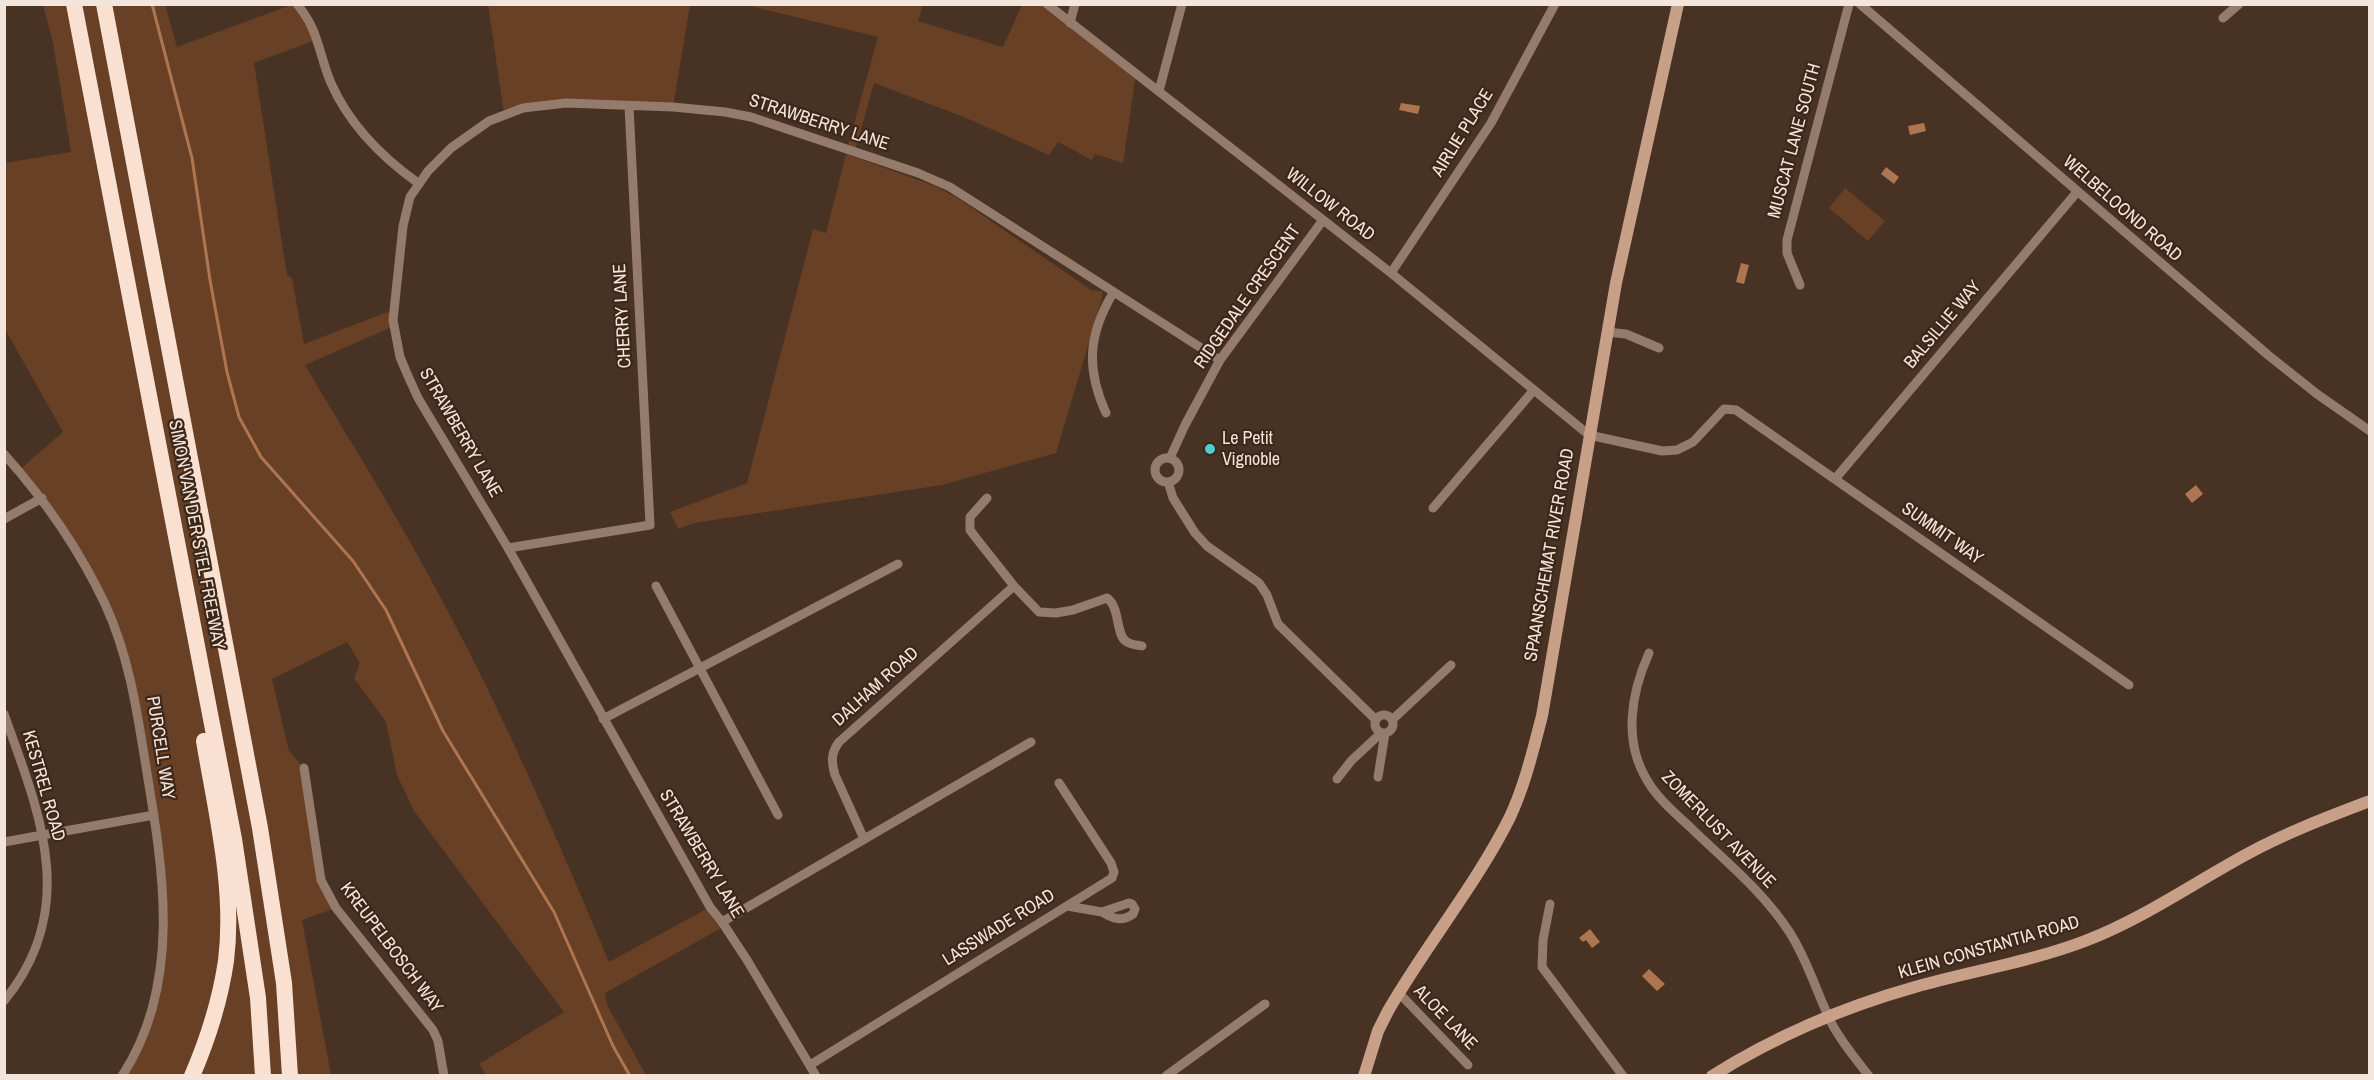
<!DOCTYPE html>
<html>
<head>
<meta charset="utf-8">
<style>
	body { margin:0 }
	#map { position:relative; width:2374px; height:1080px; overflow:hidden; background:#483223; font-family:"Archivo Narrow",sans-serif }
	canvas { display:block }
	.frame { position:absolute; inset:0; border:6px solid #f4e5dc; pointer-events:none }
</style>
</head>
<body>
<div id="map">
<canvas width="2374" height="1080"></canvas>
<div class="frame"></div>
</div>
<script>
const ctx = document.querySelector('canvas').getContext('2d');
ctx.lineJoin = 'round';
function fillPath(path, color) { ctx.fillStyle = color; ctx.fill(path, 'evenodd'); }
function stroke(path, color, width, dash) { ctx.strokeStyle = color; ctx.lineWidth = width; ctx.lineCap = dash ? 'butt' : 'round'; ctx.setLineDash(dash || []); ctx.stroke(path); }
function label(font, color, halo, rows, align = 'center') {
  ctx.font = font + ' "Archivo Narrow",sans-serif'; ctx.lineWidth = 4.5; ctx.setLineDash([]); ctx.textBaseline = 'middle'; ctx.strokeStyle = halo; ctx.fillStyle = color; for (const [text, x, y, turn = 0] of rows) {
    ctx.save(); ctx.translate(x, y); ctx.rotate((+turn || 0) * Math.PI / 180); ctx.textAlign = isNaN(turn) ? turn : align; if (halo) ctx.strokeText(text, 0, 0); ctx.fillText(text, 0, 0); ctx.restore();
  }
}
const green = new Path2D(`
	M43,5H165L177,47L291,5H297L318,39L254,63L287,275L292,278L304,344L393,310L394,326L305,365C351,443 400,520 442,600C505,717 558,840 609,962L710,907L725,926L605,993L607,1005L646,1075H486L479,1064L564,1012L414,811L397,775L386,722L354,678L360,663L347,642L272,679L289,751L304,768L321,880L336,908L302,920L331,1075H122L145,1027L164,919L135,696L94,582L19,470L63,432L5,329L4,163L71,152L53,43Z
	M488,5H690L673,107L566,103L504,114Z
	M746,5H923L918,21L1003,47L1022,5H1047L1136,74L1123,163L1095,154L1092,160L1058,142L1049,155L964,117L874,83L855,151L847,149L878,37Z
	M846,154L935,186L959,199L1091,290L1102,291V299L1056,453L942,485L694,523L678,529L670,512L747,483L813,229L826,233Z
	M1845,188L1885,221L1868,241L1829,208Z`);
const water = new Path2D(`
	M1401,103L1420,106L1418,114L1399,110Z
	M1924,123L1926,131L1910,135L1908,126Z
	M1886,167L1899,177L1894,184L1881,174Z
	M1741,263L1749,265L1744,284L1736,282Z
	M2196,485L2203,494L2192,503L2185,494Z
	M1590,929L1600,942L1592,948L1586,940L1583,942L1579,938Z
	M1649,969L1665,984L1657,991L1642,976Z`);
const stream = new Path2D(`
	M152,4L192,158L210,280L227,372L239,417L261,457L353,561L386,610L443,731L554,912L613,1046L630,1076`);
const street = new Path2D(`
	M297,4C320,32 318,53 331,83C349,124 383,158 418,183
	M1047,4L1391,273L1589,435L1662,451L1677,450L1693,442L1724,409L1736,410L2129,685
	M1860,4L2268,355L2317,394L2370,431
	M2223,18L2239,4
	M1070,23L1075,4
	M1159,91L1182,4
	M1391,273L1491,123L1555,4
	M1800,285L1787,253V240L1849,4
	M1607,332L1626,334L1659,348
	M1106,413C1086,369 1088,335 1113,293
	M4,454C45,500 79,549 105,604C129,656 137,711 146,767C163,869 183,983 122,1076
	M1170,458L1185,425L1220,360L1323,220
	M1155 470a12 12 0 1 1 24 0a12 12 0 1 1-24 0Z
	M1835,479L2077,192
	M1168,482L1173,498L1195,533L1207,546L1259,583L1267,595L1278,624L1376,720
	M987,498L970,517V530L976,538L1014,586L1039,612L1056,613L1073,610L1107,598C1121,608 1115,636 1127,642C1132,645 1138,645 1142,646
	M1433,508L1533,391
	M4,519L42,498
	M508,548L650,525L629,106
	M656,586L778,815
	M1649,653C1631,693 1623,741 1647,780C1657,798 1675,813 1690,827C1724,860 1764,892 1790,933C1808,961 1817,994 1832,1024C1842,1043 1856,1059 1869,1076
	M4,714C40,814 80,908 4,1001
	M1375 724a9 9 0 1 1 18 0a9 9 0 1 1-18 0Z
	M603,719L898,564
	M1392,720L1451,665
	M304,768L321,880L336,908L433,1030L438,1041L444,1076
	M1378,777L1385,733
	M1337,779L1351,761L1381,733
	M864,839L835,775C831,761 831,753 839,742L1014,586
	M4,842L154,815
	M1550,904L1543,940L1542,967L1623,1076
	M1067,906L1102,912L1129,903L1132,904L1135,909L1133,914C1122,922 1113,919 1102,912
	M722,922L1031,742
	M1398,992L1468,1065
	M810,1065L1112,878L1114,872L1111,863L1059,783
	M816,1076L747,960L722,922L710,907L508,548L418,398L408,376L400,357L393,320L403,226L410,197L428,171L451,148L489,121L523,108L566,103L673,107L725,112L751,117L918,173L950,187L1220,360
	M1166,1076L1265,1004`);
const secondary = new Path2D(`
	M1364,1076L1378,1031L1388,1011C1426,945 1476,885 1510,817C1525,785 1533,750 1542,716L1616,283L1678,4
	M1712,1076C1774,1037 1844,1007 1915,987C1971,971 2030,962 2085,941C2143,919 2195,882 2249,853C2288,832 2328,817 2370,801`);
const highway = new Path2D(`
	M74,4L234,839L258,998L263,1076
	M104,4L260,828L284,983L290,1076
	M192,1076C208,1039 220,1001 226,961C235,888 216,813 204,741`);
const markers = [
	[1210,449,6,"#52cbd7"]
];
const streetNames = [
	["STRAWBERRY LANE",819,123,18],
	["AIRLIE PLACE",1463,133,-58],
	["MUSCAT LANE SOUTH",1795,141,-75],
	["WILLOW ROAD",1330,205,38],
	["WELBELOOND ROAD",2122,209,41],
	["RIDGEDALE CRESCENT",1248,297,-55],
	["CHERRY LANE",623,316,-93],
	["BALSILLIE WAY",1943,325,-50],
	["STRAWBERRY LANE",460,433,60],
	["SUMMIT WAY",1942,534,35],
	["SIMON VAN DER STEL FREEWAY",196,535,79],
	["SPAANSCHEMAT RIVER ROAD",1550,555,-80],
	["DALHAM ROAD",876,687,-42],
	["PURCELL WAY",160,748,81],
	["KESTREL ROAD",43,786,74],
	["ZOMERLUST AVENUE",1718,830,46],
	["STRAWBERRY LANE",701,854,59],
	["LASSWADE ROAD",999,928,-32],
	["KREUPELBOSCH WAY",391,948,53],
	["KLEIN CONSTANTIA ROAD",1989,948,-16],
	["ALOE LANE",1445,1018,46]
];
const poiNames = [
	["Le Petit",1222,439],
	["Vignoble",1222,460]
];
fillPath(green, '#674025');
fillPath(water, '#ad7651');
stroke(stream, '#ad7651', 3);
stroke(street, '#947b6b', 9);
stroke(secondary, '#c8a087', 12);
stroke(highway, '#f9e0d0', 16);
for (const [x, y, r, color] of markers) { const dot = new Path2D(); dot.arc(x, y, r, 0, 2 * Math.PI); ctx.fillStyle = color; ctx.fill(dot); stroke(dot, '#3d2719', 2); }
label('18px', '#f4e5dc', '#3d2719', streetNames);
label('18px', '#f4e5dc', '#3d2719', poiNames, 'left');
</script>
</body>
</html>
